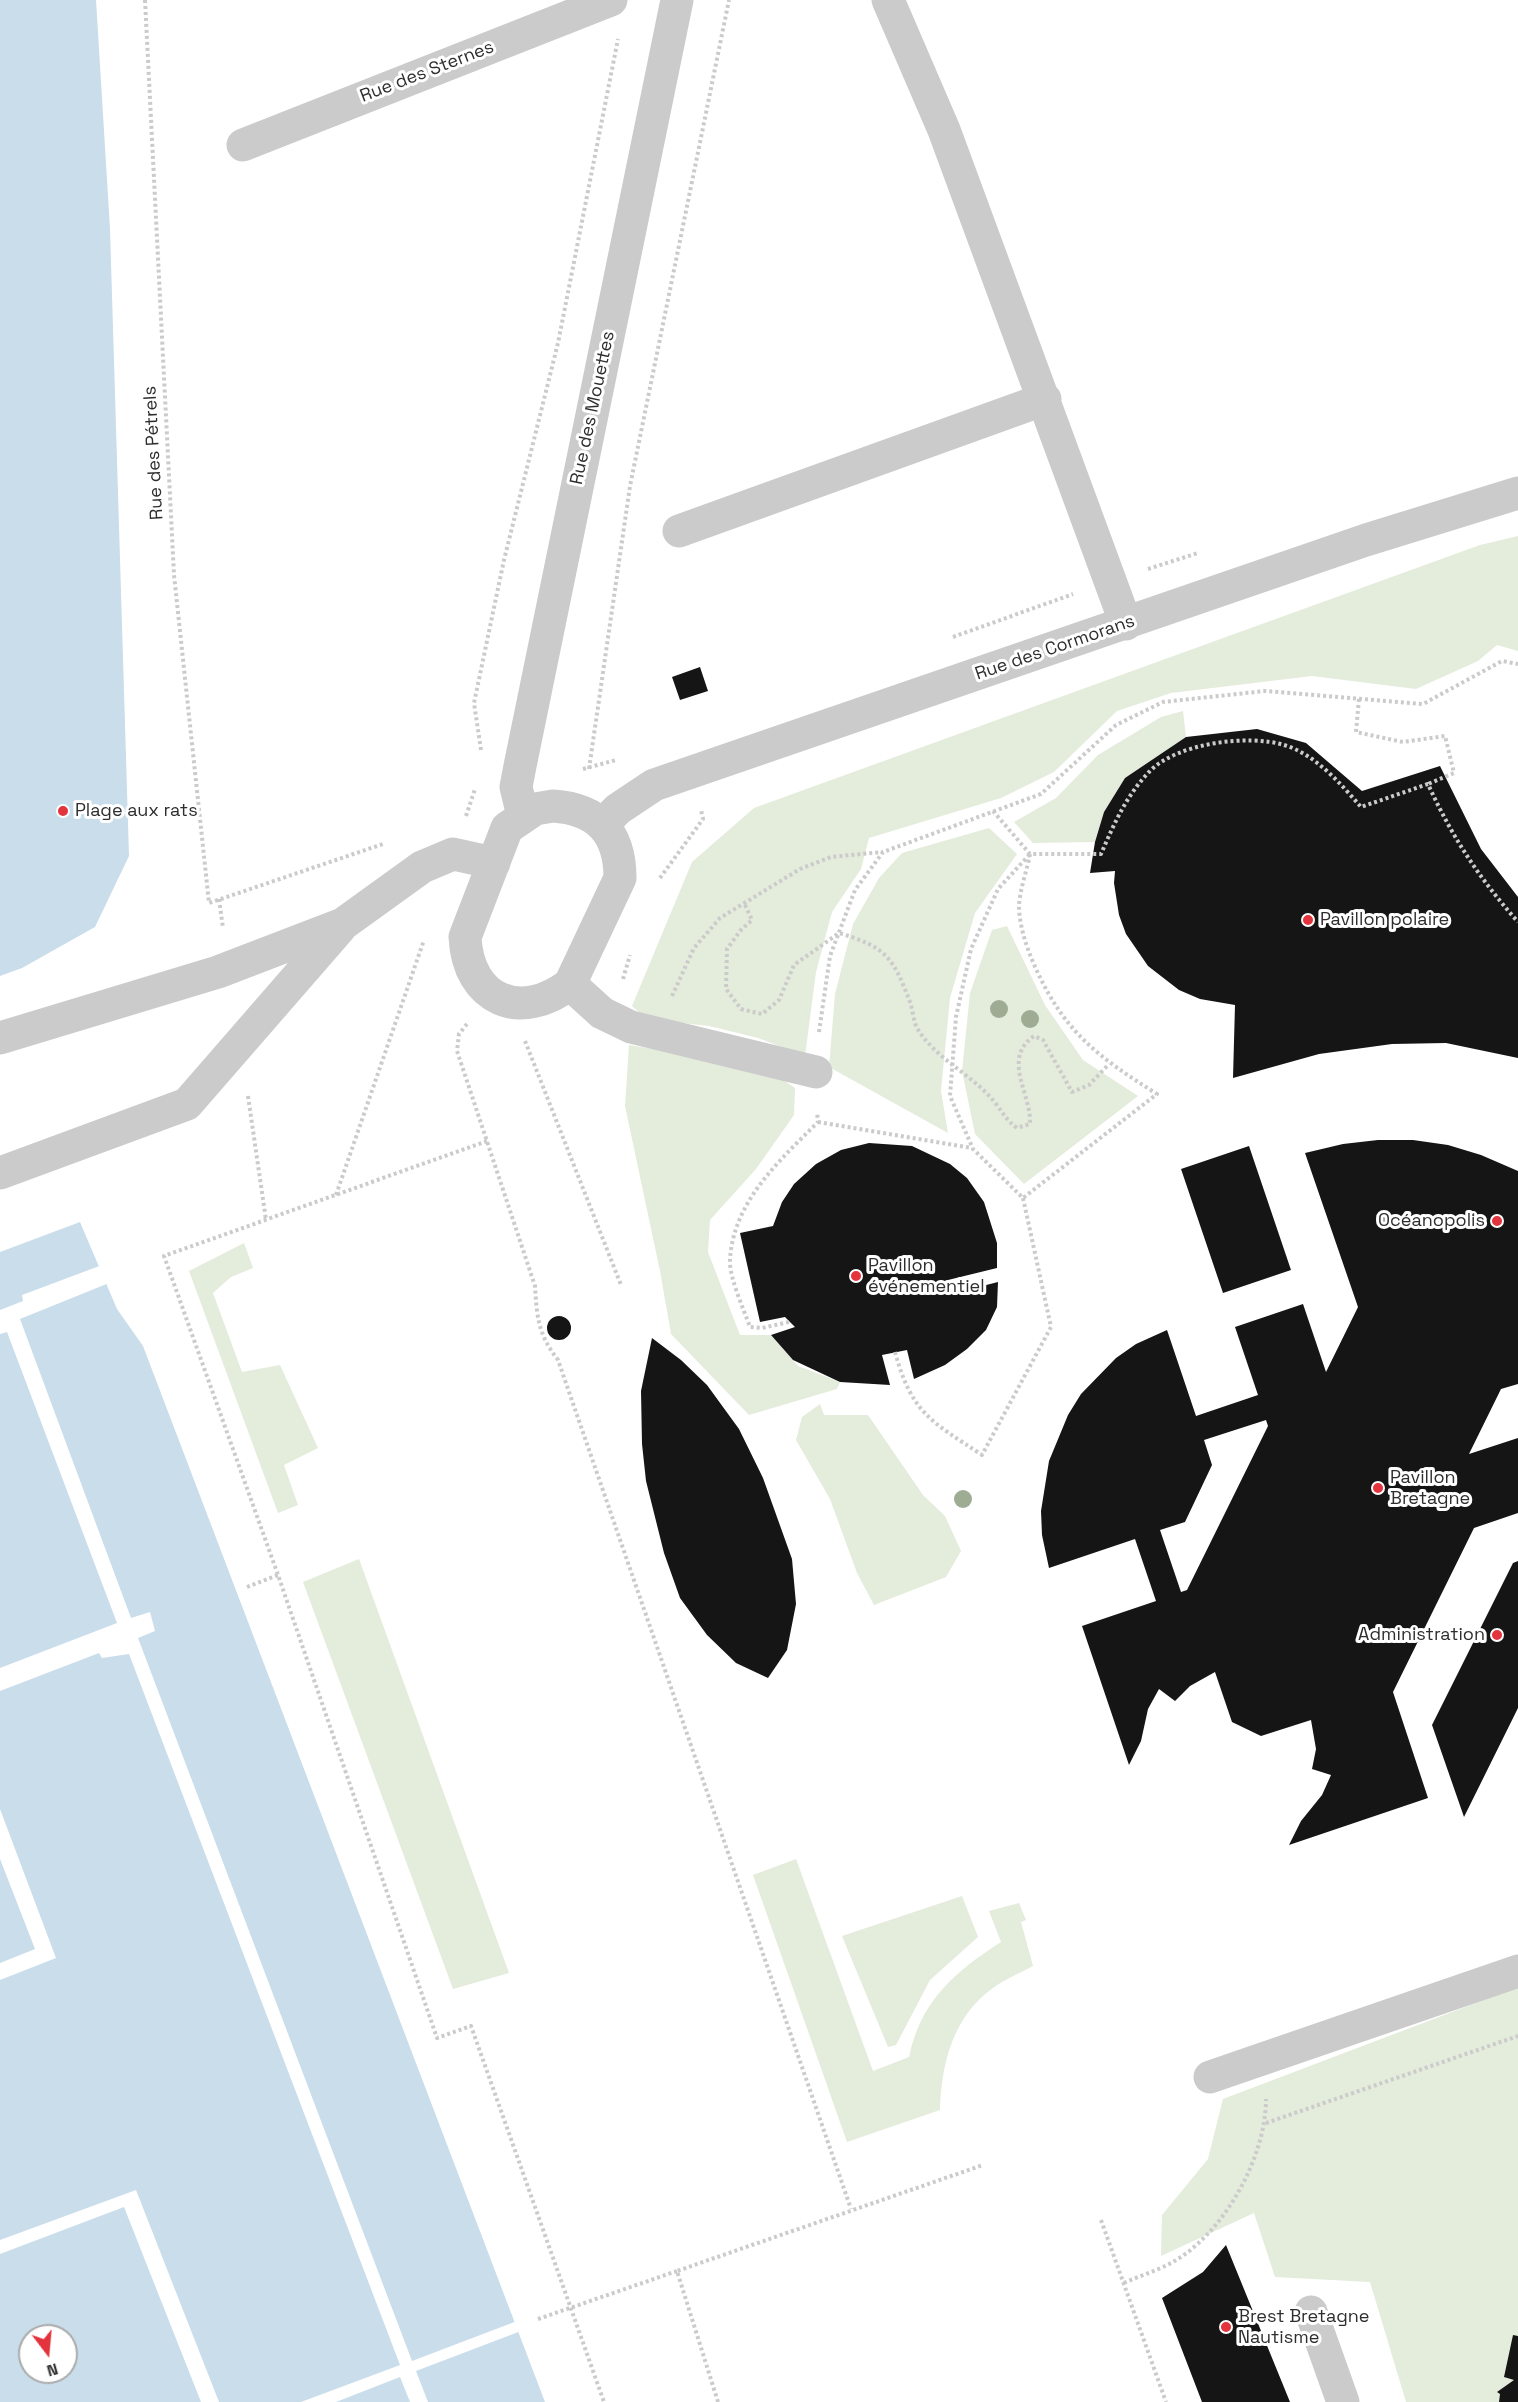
<!DOCTYPE html>
<html>
<head>
<meta charset="utf-8">
<style>
	body { margin:0 }
	#map { position:relative; width:1518px; height:2402px; overflow:hidden; background:#fff; font-family:"Space Grotesk",sans-serif }
	canvas { display:block }
	.north { position:absolute; left:18px; top:2324px; width:60px; height:60px; box-sizing:border-box; background:#fff; border:2px solid #ababab; border-radius:50%; rotate:164deg; font-size:16px; font-weight:700; line-height:24px; text-align:center; color:#2e2e2e }
	.north::after { content:''; display:block; margin:auto; width:21px; height:27px; background:#e3333c; clip-path:polygon(50% 0,100% 100%,50% 72%,0 100%) }
</style>
</head>
<body>
<div id="map">
<canvas width="1518" height="2402"></canvas>
<div class="north">N</div>
</div>
<script>
const ctx = document.querySelector('canvas').getContext('2d');
ctx.lineJoin = 'round';
function fillPath(path, color) { ctx.fillStyle = color; ctx.fill(path, 'evenodd'); }
function stroke(path, color, width, dash) { ctx.strokeStyle = color; ctx.lineWidth = width; ctx.lineCap = dash ? 'butt' : 'round'; ctx.setLineDash(dash || []); ctx.stroke(path); }
function label(font, color, halo, rows, align = 'center') {
  ctx.font = font + ' "Space Grotesk",sans-serif'; ctx.lineWidth = 6; ctx.setLineDash([]); ctx.textBaseline = 'middle'; ctx.strokeStyle = halo; ctx.fillStyle = color; for (const [text, x, y, turn = 0] of rows) {
    ctx.save(); ctx.translate(x, y); ctx.rotate((+turn || 0) * Math.PI / 180); ctx.textAlign = isNaN(turn) ? turn : align; if (halo) ctx.strokeText(text, 0, 0); ctx.fillText(text, 0, 0); ctx.restore();
  }
}
const green = new Path2D(`
	M1518,536V651L1497,645L1478,661L1416,689L1312,676L1171,693L1117,711L1054,772L1001,798L869,838L861,869L832,912L816,972L805,1056L758,1038L709,1026L646,1019L632,1006L692,862L754,808L1480,545Z
	M1183,711L1186,737L1125,778L1104,812L1095,842L1033,843L1014,822L1056,798L1098,755L1161,717Z
	M989,828L1017,854L975,913L950,998L941,1091L948,1133L829,1067L835,994L853,924L879,878L902,853Z
	M1007,926L1045,1005L1083,1060L1138,1096L1024,1184L975,1134L962,1071L970,993L992,930Z
	M629,1045L764,1067L795,1088L794,1115L756,1169L710,1220L708,1252L740,1335H771L798,1366L840,1382L837,1389L749,1415L671,1334L660,1271L625,1106Z
	M244,1243L253,1268L231,1277L213,1293L242,1372L280,1365L318,1448L284,1465L298,1505L278,1513L189,1271Z
	M820,1404L824,1415H868L923,1495L945,1516L961,1551L946,1577L874,1605L857,1573L830,1499L796,1440L802,1417Z
	M359,1559L509,1973L453,1989L303,1582Z
	M796,1859L873,2071L909,2057C921,2000 955,1972 1001,1942L989,1911L1019,1903L1026,1920L1021,1922L1033,1966C1020,1973 1005,1979 993,1988C953,2016 941,2065 940,2110L847,2142L753,1875Z
	M962,1896L978,1937L930,1980L896,2045L888,2047L842,1936Z
	M1518,1987V2402H1406L1370,2282L1275,2277L1254,2213L1161,2256L1162,2215L1208,2159L1223,2099Z`);
const water = new Path2D(`
	M0,0H96L110,229L129,856L95,927L22,968L0,976Z
	M80,1222L117,1309L143,1346L545,2402H0V1252ZM30,2336H66V2372H30Z`);
const pier = new Path2D(`
	M102,1265L109,1283L20,1319L131,1618L150,1612L155,1631L138,1638L412,2361L517,2321L521,2331L416,2371L428,2402H410L400,2377L336,2402H301L400,2365L129,1654L102,1658L99,1653L0,1691V1668L117,1623L7,1332L0,1334V1310L23,1301L22,1295Z
	M0,1809L56,1958L0,1980V1963L35,1949L0,1859Z
	M136,2190L219,2402H201L124,2207L0,2254V2240Z`);
const building = new Path2D(`
	M700,667L708,691L680,700L672,677Z
	M1257,729L1306,743L1362,791L1440,766L1481,849L1518,897V1058L1446,1043L1392,1044L1319,1054L1233,1078L1235,1005L1200,999L1179,990L1148,966L1126,934L1119,915L1114,883L1115,871L1090,873L1095,842L1104,812L1125,778L1186,737Z
	M1378,1140H1413L1448,1145L1481,1155L1518,1171V1384L1501,1389L1469,1454L1518,1438V1513L1474,1528L1393,1692L1428,1798L1289,1845L1301,1821L1322,1795L1331,1775L1312,1769L1316,1749L1311,1720L1261,1736L1232,1722L1215,1672L1190,1686L1175,1701L1159,1689L1148,1709L1141,1741L1129,1765L1082,1626L1156,1601L1135,1539L1049,1568L1042,1535L1041,1511L1049,1461L1068,1415L1081,1394L1116,1358L1136,1344L1167,1330L1196,1416L1258,1395L1235,1327L1303,1304L1326,1372L1358,1307L1305,1153L1343,1144ZM1266,1420L1268,1426L1187,1590L1181,1592L1160,1530L1185,1522L1212,1465L1204,1440Z
	M869,1143L912,1146L950,1164L967,1178L984,1202L997,1243V1268L948,1280L951,1294L998,1282L997,1307L986,1330L967,1349L945,1365L914,1379L907,1350L882,1355L890,1385L840,1382L793,1360L771,1335L795,1327L785,1317L760,1322L740,1233L773,1226L782,1202L794,1184L816,1164L841,1150Z
	M1249,1146L1291,1270L1223,1293L1181,1169Z
	M547 1328a12 12 0 1 1 24 0a12 12 0 1 1-24 0Z
	M652,1338L681,1360L707,1385L739,1429L763,1478L792,1559L796,1604L787,1650L768,1678L736,1663L707,1635L680,1598L664,1553L646,1481L642,1444L641,1391Z
	M1518,1561V1708L1464,1817L1432,1725L1513,1563Z
	M1226,2245L1290,2402H1202L1162,2298L1203,2272Z
	M1513,2335L1518,2336V2402H1499L1500,2394L1497,2392L1514,2380L1504,2377Z`);
const path = new Path2D(`
	M145,0L174,575L209,903L383,844
	M1148,569L1198,553
	M953,637L1073,594
	M1359,699L1356,732L1403,742L1445,736L1454,773L1428,784
	M481,750L474,703L504,560L558,343L618,39
	M583,769L616,760
	M589,769L630,486L729,0
	M993,811L1030,854H1101C1114,824 1126,796 1149,772C1176,743 1248,734 1284,745C1315,754 1341,784 1361,807L1428,784C1452,837 1479,878 1518,922
	M466,816L475,789
	M1030,854C1027,871 1019,891 1019,908C1020,929 1028,952 1037,971C1066,1034 1100,1058 1157,1094L1023,1198L973,1149L950,1096L956,1017L971,949L998,889Z
	M660,878L703,819L701,810
	M219,899L223,928
	M745,905L752,920L740,931L727,949L726,989L741,1009L762,1014L779,1000L794,965L839,933C886,947 893,957 910,1002C913,1010 913,1020 917,1028C936,1060 974,1075 996,1104C1004,1114 1006,1120 1017,1128L1030,1124C1032,1095 1001,1059 1034,1036L1043,1040L1072,1092L1089,1085L1109,1064
	M623,979L630,955
	M672,996L694,948L720,918L800,869L831,857L882,852
	M467,1024L459,1034L457,1051L535,1286C537,1318 538,1334 558,1360L851,2209
	M819,1032L830,956L855,890L883,852L1041,794L1116,725L1163,702L1265,691L1423,704L1502,661L1518,664
	M525,1041L621,1285
	M248,1096L266,1220
	M818,1122L972,1148
	M487,1141L164,1256L278,1575L437,2038L471,2026L604,2402
	M336,1195L424,940
	M789,1322L762,1328L750,1327C744,1310 729,1277 730,1260C733,1202 779,1161 818,1122L817,1112
	M895,1352C912,1414 931,1421 982,1455L1051,1327L1023,1198
	M247,1587L278,1575
	M1266,2123L1518,2036
	M1101,2220L1166,2402
	M1124,2283C1139,2276 1156,2271 1171,2263C1223,2235 1266,2158 1266,2099
	M538,2319L677,2271
	M718,2402L677,2271L983,2165`);
const minor = new Path2D(`
	M888,0L944,130L1126,624
	M243,145L611,0
	M679,531L1045,399
	M553,806C598,809 620,833 620,878L570,984C521,1022 468,1001 465,937L507,828L535,809Z
	M523,816L516,787L520,766L677,0
	M602,825L618,809L654,785L1366,540L1518,493
	M570,984L602,1013L631,1027L816,1072
	M0,1038L218,972L343,924L422,867L453,854L494,863
	M0,1173L187,1104L340,928
	M1210,2077L1518,1971
	M1311,2312L1343,2402`);
const trees = [
	[999,1009],
	[1030,1019],
	[963,1499]
];
const markers = [
	[63,811,6,"#e3333c"],
	[1308,920,6,"#e3333c"],
	[1497,1221,6,"#e3333c"],
	[856,1276,6,"#e3333c"],
	[1378,1488,6,"#e3333c"],
	[1497,1635,6,"#e3333c"],
	[1226,2327,6,"#e3333c"]
];
const streetNames = [
	["Rue des Sternes",427,72,-21],
	["Rue des Mouettes",593,408,-78],
	["Rue des Pétrels",154,453,-93],
	["Rue des Cormorans",1055,648,-19]
];
const poiNames = [
	["Plage aux rats",75,811],
	["Pavillon polaire",1320,920],
	["Océanopolis",1485,1221,"right"],
	["Pavillon",868,1266],
	["événementiel",868,1287],
	["Pavillon",1390,1478],
	["Bretagne",1390,1499],
	["Administration",1485,1635,"right"],
	["Brest Bretagne",1238,2317],
	["Nautisme",1238,2338]
];
fillPath(green, '#e4ecdc');
fillPath(water, '#c9ddeb');
fillPath(pier, '#fff');
fillPath(building, '#151515');
stroke(path, '#cbcbcb', 4, [3, 3]);
stroke(minor, '#cbcbcb', 33);
ctx.fillStyle = '#9fac94';
for (const [x, y] of trees) { ctx.beginPath(); ctx.arc(x, y, 9, 0, 2 * Math.PI); ctx.fill(); }
for (const [x, y, r, color] of markers) { const dot = new Path2D(); dot.arc(x, y, r, 0, 2 * Math.PI); ctx.fillStyle = color; ctx.fill(dot); stroke(dot, '#fff', 2); }
label('18px', '#2e2e2e', '#fff', streetNames);
label('18px', '#2e2e2e', '#fff', poiNames, 'left');
</script>
</body>
</html>
